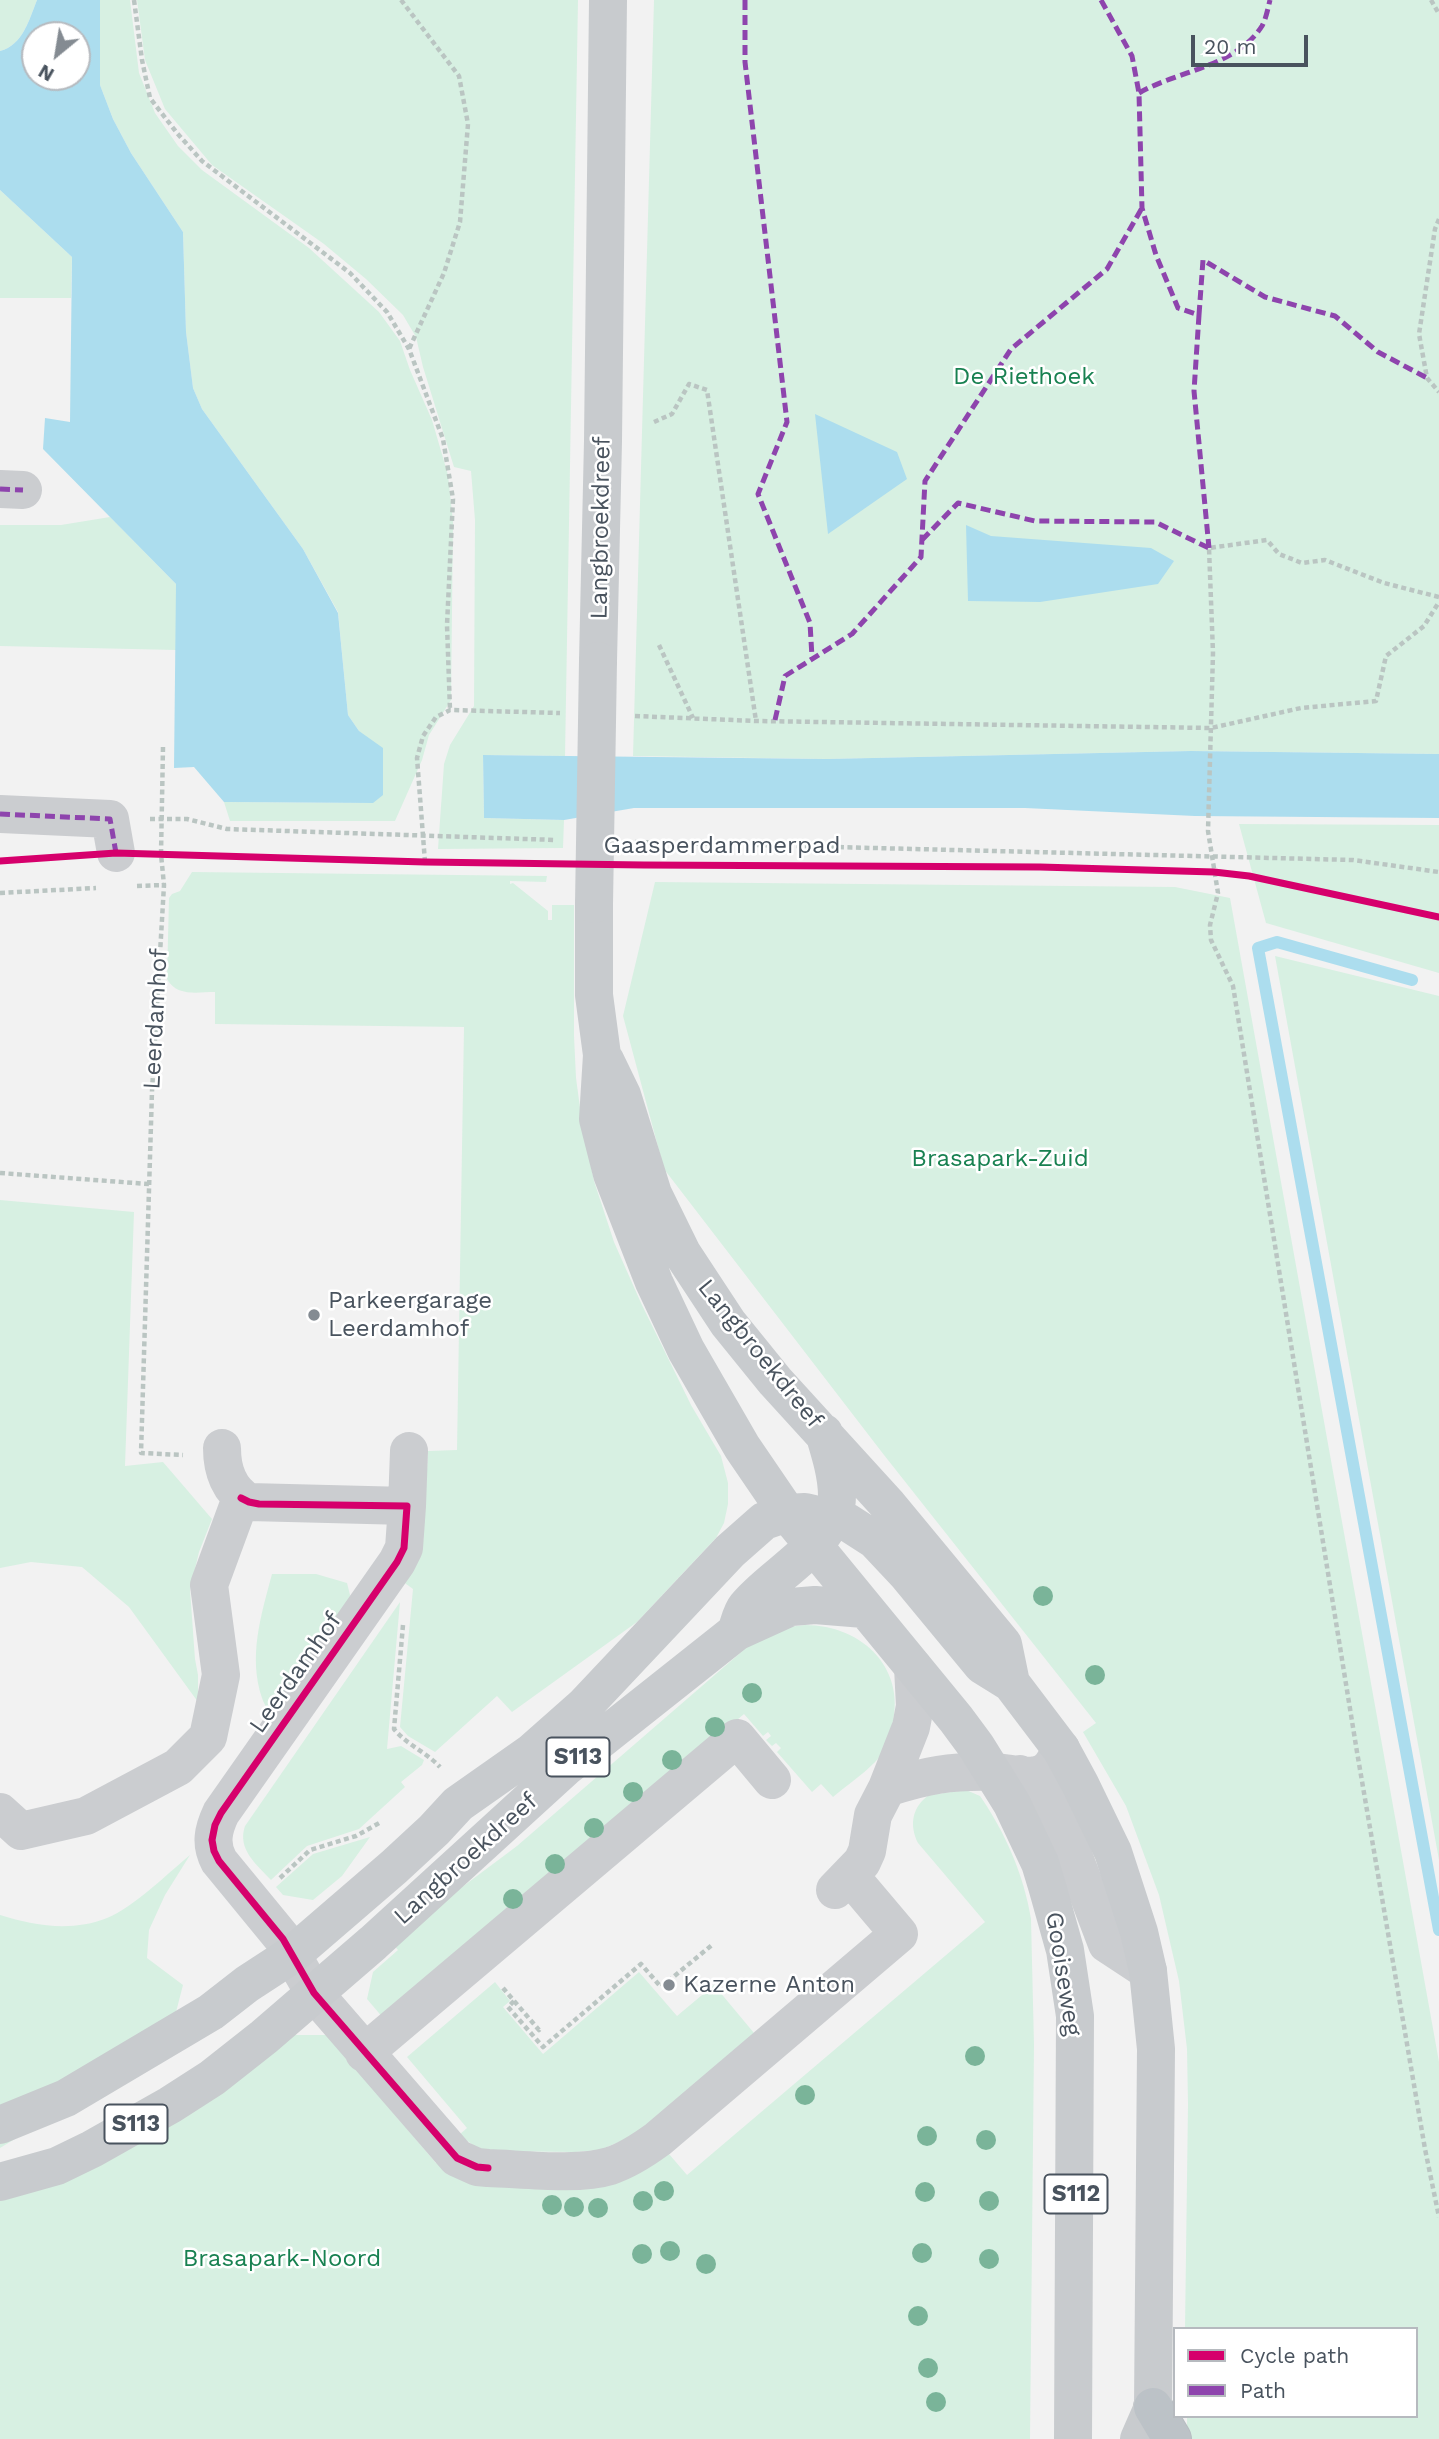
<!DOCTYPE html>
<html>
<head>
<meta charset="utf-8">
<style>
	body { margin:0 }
	#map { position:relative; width:1439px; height:2439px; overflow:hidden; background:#f2f2f2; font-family:"Work Sans",sans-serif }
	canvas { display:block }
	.legend { position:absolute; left:1173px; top:2327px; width:245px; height:91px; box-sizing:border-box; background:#fff; border:2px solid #b6babf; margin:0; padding:9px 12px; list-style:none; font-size:21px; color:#49535e }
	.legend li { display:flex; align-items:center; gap:14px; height:35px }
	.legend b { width:35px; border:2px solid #b6babf }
	.north { position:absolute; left:21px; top:21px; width:70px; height:70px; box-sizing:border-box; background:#fff; border:2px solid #b6babf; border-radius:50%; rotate:210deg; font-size:19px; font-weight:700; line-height:28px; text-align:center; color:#49535e }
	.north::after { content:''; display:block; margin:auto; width:24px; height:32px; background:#848b92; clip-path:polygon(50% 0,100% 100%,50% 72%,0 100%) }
	.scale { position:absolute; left:1191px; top:35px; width:117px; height:32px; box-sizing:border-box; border:4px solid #49535e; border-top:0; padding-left:9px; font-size:21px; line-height:24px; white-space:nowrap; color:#49535e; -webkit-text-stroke:5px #fff; paint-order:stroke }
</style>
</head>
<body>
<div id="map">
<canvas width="1439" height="2439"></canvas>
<ul class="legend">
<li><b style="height:9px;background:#d6006c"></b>Cycle path</li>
<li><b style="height:9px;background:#8e44ad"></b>Path</li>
</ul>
<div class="north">N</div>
<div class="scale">20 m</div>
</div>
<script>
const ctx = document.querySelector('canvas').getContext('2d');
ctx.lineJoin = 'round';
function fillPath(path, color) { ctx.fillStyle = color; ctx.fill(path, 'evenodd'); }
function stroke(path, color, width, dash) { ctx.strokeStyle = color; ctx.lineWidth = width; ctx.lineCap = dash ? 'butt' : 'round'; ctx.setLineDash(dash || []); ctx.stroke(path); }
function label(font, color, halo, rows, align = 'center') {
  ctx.font = font + ' "Work Sans",sans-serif'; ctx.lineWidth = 5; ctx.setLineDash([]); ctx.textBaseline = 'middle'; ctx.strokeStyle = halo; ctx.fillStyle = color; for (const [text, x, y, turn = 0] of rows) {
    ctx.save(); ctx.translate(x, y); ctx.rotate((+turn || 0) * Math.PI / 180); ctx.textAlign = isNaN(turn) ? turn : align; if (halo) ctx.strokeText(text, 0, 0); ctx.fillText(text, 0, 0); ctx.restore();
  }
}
const green = new Path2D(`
	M0,0H37C29,20 23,45 0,51Z
	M100,0H130L139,73L155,113L178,146L202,170L309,248L379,312L400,341L410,370L432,420L448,475L453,522L451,700L429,735L422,760L395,821H230L224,802L373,803L359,731L348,715L338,612L303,549L202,409L193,388L186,332L183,232L131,153L113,119L100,85Z
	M137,0H578L565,756L483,755L484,818L564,820L563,848L438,849L444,764L450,745L474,706L475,520L471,471L454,467L423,367L416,337L403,315L366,279L324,244L212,165L165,109L145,60Z
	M654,0H1439V754L1191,751L827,759L633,756Z
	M0,190L72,257L71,298H0Z
	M110,517L176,584V650L0,646V525H61Z
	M1239,824L1439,825V973L1266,923Z
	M192,872L547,876L546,882L510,881V884L513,883L548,911V920H552V905H574V1036L576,1078L582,1122L594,1181L614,1242L641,1303L691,1405L721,1456L728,1483V1504L724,1523L716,1538L637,1622L512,1712L497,1696L435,1752L408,1736L400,1727L413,1589L402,1581L423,1542L428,1451L457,1450L464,1027L215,1024V992C197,992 177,997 167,979L169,898L172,894L180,891Z
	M655,882L1175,887L1230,898L1439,2062V2439H1187V2416H1416V2329H1185L1188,2104L1187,2049L1179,1981L1159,1895L1126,1806L1083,1732L1096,1723L884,1455L664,1169L623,1016Z
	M1275,956L1439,996V1860Z
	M0,1200L134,1212L125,1466L163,1462L212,1519L199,1552L190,1590L195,1659L198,1675V1702L129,1607L82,1567L31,1562L0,1568Z
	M272,1574H316L347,1583L351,1599L278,1726C273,1717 265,1707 262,1698C248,1657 261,1615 272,1574Z
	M400,1602L387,1749L401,1746L424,1760L422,1765L401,1782L405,1787L359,1829L307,1846L271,1880C256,1864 237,1849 245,1826Z
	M805,1625C863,1625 909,1670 891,1730C889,1736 888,1745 884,1750C876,1766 847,1785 833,1797L821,1784L812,1792L777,1752L781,1748L776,1743L772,1746L766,1740L771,1736L768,1732L763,1736L744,1714L384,2019L367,1999L373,1972L398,1950L390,1941L517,1846L754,1641L780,1628Z
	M966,1790L980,1796C1005,1832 1024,1875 1031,1919L1034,2045L1030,2439H0V2195L292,2035H327L436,2163L669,2154L687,2175L985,1922L918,1843C909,1825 912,1807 929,1795Z
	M370,1837L342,1876L313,1900L283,1895L276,1887L313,1854Z
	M190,1855L165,1895L149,1930L147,1958L183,1985L167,2047L0,2148V1915C35,1926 72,1932 107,1918C134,1907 167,1874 190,1855Z
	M639,1972L677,2016L714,1985L754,2033L635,2135L600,2150L575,2152L486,2151L480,2150L459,2135L467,2128L407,2057L495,1982L510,2001L503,2007L543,2054Z`);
const water = new Path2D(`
	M37,0H100V85L113,119L131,153L183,232L186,332L193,388L202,409L303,549L338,613L348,715L359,731L383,748V795L373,803L224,802L194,767L174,768L176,584L43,449L45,418L70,422L72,257L0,190V51C23,45 29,20 37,0ZM35,35H77V77H35Z
	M815,414L897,452L907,479L828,534Z
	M966,525L991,536L1151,548L1174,561L1158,584L1040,602L968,601Z
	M1191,751L1439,754V818L1195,816L1025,808H634L564,820L484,818L483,755L827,759Z`);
const stream = new Path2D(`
	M1412,980L1277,942L1258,948L1439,1930`);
const path = new Path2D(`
	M134,0L142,60L150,98L177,133L202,161L350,273L387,312L409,349L443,439L453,499L447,625L450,710
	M401,0L459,76L468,124L460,222L444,273L409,349
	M1431,0L1439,14
	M1439,219L1435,229L1419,334L1427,378L1439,392
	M654,422L672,414L689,384L707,390L756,721
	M1439,597L1384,583L1325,560L1302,563L1279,554L1267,540L1209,548L1213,653L1208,831L1218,893L1210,925L1211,940L1233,986L1357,1752L1425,2149L1439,2217
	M659,645L693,718
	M635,716L756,721L1211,728L1301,708L1376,701L1386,656L1424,626L1439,602
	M163,747L161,854L164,885L152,1091L141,1453L183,1455
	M150,819H187L227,829L556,840
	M635,842L1353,860L1439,872
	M425,862L417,758L423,736L436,717L450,710L560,713
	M137,886L164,885
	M0,893L96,888
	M0,1173L149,1184
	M403,1625L394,1729C407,1745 426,1752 440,1767
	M280,1878L310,1850L356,1836L381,1822
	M503,1988L539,2030L541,2027
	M514,2001L508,2007L543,2047L641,1964L661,1987L712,1945`);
const minor = new Path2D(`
	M0,489L23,490
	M0,814L110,819L116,853
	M222,1448C222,1470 229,1491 249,1502L407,1506L404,1548L397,1562L221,1813C213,1830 210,1844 219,1861L283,1939L314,1993L457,2158L477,2167L488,2168C522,2169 578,2176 610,2166C628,2160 643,2150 658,2139L899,1934L850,1876
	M407,1506L409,1451
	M1020,1774L1035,1783L1043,1792L1069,1844L1107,1944L1148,1971
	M887,1788L911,1727L915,1706L913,1667
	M0,1812L21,1831L86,1816L178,1767L208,1737L221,1675L209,1585L241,1498
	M835,1890L862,1862L867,1851L873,1815L887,1788C927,1775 950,1771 993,1772C1006,1772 1023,1778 1036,1775C1050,1773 1055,1761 1061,1749
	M364,2053L737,1738L772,1780`);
const major = new Path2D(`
	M598,661L603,441L608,0
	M594,904V995L602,1055L598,1119L612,1174L654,1282L686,1350L742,1447L787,1513L956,1719L976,1746L1012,1804L1040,1863L1047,1886L1065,1950L1075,2016L1073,2439
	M605,1060L622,1095L653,1194L682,1253L728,1323L775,1381L888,1505L1003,1644L1011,1683
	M736,1632L791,1607L815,1605L864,1609
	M0,2125L66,2098L211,2012L247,1984L293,1954L394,1867L434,1830L458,1804L532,1752L584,1706L730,1551L764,1521L787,1513L805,1512L831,1518L847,1522L875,1540L906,1573L982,1665L1011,1683L1061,1749L1080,1784L1113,1852L1139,1932L1148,1971L1156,2049L1153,2407L1139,2439
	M0,2182L57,2166L92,2149L170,2105L212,2078L264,2037L373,1943L567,1766L736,1632C739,1624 741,1613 746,1607C772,1574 837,1544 837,1496C837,1475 830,1453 824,1433`);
const highway = new Path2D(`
	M1153,2407L1172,2439`);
const majorBridge = new Path2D(`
	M594,904L598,661`);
const quiet = new Path2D(`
	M745,0V62L787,422L758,494L810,623L812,657
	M1101,0L1132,56L1139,93L1142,208L1156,255L1178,308L1199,315L1194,391L1209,548
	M1139,93C1179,70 1236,67 1262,26C1266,19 1268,8 1270,0
	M1199,315L1203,260L1265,297L1335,316L1378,352L1427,378
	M0,489L23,490
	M922,540L958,503L1035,521L1155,522L1209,548
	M775,720L785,676L852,634L921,557L925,481L1011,349L1107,269L1142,208
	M0,814L110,819L116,853`);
const cycleway = new Path2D(`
	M0,861L116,853L425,862L644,865L1040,867L1214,872L1249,876L1439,917
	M241,1498L249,1502L259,1504L407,1506L404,1548L397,1562L221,1813L215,1825L212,1840L214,1851L219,1861L283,1939L314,1993L457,2158L477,2167L488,2168`);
const trees = [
	[1043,1596],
	[1095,1675],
	[752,1693],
	[715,1727],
	[672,1760],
	[633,1792],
	[594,1828],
	[555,1864],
	[513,1899],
	[975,2056],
	[805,2095],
	[927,2136],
	[986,2140],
	[664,2191],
	[925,2192],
	[643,2201],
	[989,2201],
	[552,2205],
	[574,2207],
	[598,2208],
	[670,2251],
	[922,2253],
	[642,2254],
	[989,2259],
	[706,2264],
	[918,2316],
	[928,2368],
	[936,2402]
];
const markers = [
	[314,1315,7,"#848b92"],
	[669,1985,7,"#848b92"]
];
const shields = [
	[578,1757,63],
	[136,2124,63],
	[1076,2194,63]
];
const shieldNames = [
	["S113",578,1757],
	["S113",136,2124],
	["S112",1076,2194]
];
const parkNames = [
	["De Riethoek",1024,377],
	["Brasapark-Zuid",1000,1159],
	["Brasapark-Noord",282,2259]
];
const streetNames = [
	["Langbroekdreef",601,528,-89],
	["Gaasperdammerpad",722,846],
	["Leerdamhof",156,1019,-87],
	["Langbroekdreef",760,1354,51],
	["Leerdamhof",296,1673,-55],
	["Langbroekdreef",466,1859,-42],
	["Gooiseweg",1063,1974,81]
];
const poiNames = [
	["Parkeergarage",328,1301],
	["Leerdamhof",328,1329],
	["Kazerne Anton",683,1985]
];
fillPath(green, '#d7f0e2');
fillPath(water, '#acddee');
stroke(stream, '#acddee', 12);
stroke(highway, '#b7bcc1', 40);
stroke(path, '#bac5c2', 4.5, [5, 3.5]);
stroke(minor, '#cbcdd0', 38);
stroke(major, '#c8cbce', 38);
stroke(highway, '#bcc2c7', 38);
stroke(majorBridge, '#c8cbce', 38);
stroke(quiet, '#8e44ad', 5, [10, 5]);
stroke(cycleway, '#d6006c', 7);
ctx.fillStyle = '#7ab499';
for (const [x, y] of trees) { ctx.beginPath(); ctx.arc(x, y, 10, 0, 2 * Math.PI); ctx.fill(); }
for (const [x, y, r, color] of markers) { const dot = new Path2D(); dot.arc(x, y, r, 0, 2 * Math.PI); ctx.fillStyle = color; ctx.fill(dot); stroke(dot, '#fff', 2.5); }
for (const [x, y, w] of shields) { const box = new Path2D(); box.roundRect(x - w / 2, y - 19.5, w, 39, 5); ctx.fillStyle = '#fff'; ctx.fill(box); stroke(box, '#49535e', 2); }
label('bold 23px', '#49535e', null, shieldNames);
label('24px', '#188151', '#fff', parkNames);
label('24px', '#49535e', '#fff', streetNames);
label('24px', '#49535e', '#fff', poiNames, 'left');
</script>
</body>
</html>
